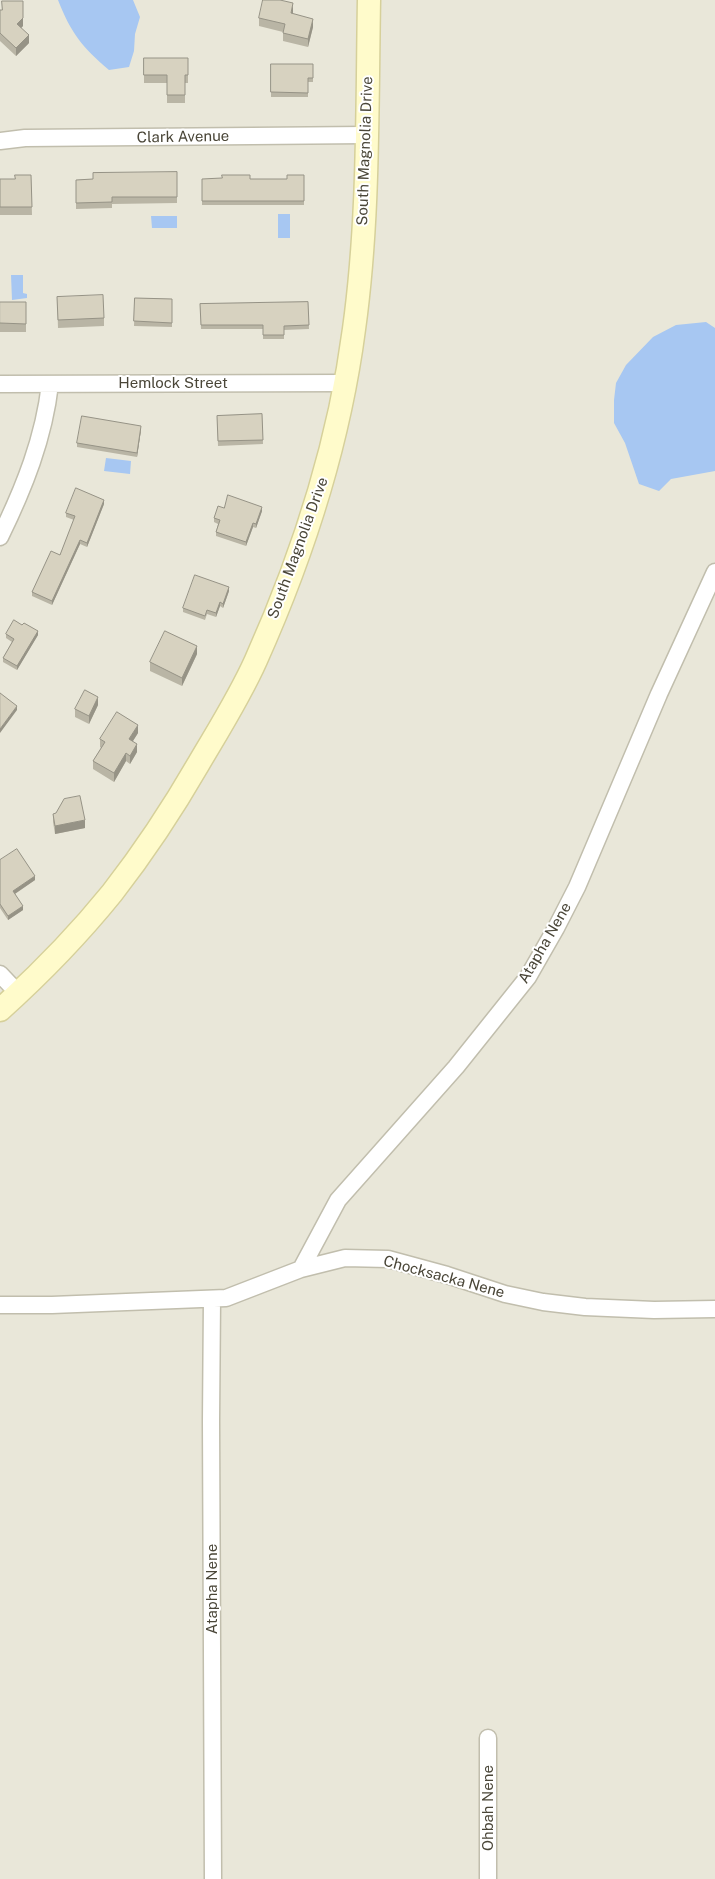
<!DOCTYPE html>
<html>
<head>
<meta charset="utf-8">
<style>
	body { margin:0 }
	canvas { display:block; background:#f5f4eb }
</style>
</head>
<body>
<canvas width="715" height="1879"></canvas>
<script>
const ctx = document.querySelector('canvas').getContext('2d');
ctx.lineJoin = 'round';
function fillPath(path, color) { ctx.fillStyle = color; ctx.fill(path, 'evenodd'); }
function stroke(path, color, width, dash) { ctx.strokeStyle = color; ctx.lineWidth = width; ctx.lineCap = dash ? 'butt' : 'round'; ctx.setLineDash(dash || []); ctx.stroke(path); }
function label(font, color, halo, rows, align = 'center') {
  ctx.font = font + ' "Public Sans",sans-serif'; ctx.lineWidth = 4; ctx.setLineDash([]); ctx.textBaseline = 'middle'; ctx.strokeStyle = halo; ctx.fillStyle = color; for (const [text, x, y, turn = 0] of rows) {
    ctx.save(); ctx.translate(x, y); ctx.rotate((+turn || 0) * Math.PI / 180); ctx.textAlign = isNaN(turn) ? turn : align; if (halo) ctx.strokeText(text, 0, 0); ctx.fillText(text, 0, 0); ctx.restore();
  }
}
const residential = new Path2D(`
	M0,0H715V1879H0Z`);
const water = new Path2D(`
	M58,0H133L140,17L135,34L134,51L129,67L109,70C82,47 71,33 58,0Z
	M278,214H290V238H278Z
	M151,216H177V228H152Z
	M11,275H23V293L27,294V298L12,300Z
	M706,322L715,328V471L671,479L659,491L639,484L625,443L614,423V400L616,383L626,365L653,337L676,325Z
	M106,458L131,461L130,474L104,471Z`);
const minor = new Path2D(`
	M0,141L25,138L366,135
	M0,384L346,383
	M0,537C24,488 44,438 50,384
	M0,974L18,993
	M301,1269L338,1200L456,1067L528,977L556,928L577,887L659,694L715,572
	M212,1299L211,1421L213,1879
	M0,1305H52L226,1298L301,1269L345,1258L388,1259L447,1275L505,1294L543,1302L585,1307L654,1310L715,1309
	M488,1738V1879`);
const secondary = new Path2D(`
	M0,1010C40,974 78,935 112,893C144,852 173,808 199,763C219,729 240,696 256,660C303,555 339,444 354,329C369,221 367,110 369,0`);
const wall = new Path2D(`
	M0,10H2L23,26L21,28L29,43L16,56L0,41Z
	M293,12V14L313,27L308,47L283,41V32L259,26V18Z
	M144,58H188V83H185V103H167V83H144Z
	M271,64H313V82H308V97H271Z
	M177,172V203L112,204V208L76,209V180L93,179Z
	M31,175L32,215H0V179H15Z
	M304,175V205H202V179H287Z
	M57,297L104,318V326L58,328Z
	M135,298L172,299V327L134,326Z
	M0,302H26V332H0Z
	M308,302L309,329L284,330V339H263V329H201L200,304Z
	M262,414L263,444L218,446L217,416Z
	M141,430L137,457L77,447V443Z
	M104,504L87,547L80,544L52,605L32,596V592L60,555L74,520L66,517V513Z
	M224,508L262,511L256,528L253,527L246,546L216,536V532L218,524L214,522V518Z
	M229,591L223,608L220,606L216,617L207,614L205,620L183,612V608Z
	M6,634L38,635L17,670L3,662V658L12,642L6,638Z
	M197,654L182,686L150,671V662Z
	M98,705L89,724L75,717V709Z
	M138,733L133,741L137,752L130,764L126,761L114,782L93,769V761L101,748L100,747V739Z
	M53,814L85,828L55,834L53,822Z
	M0,860L35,880L15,894L23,910L8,920L0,908Z`);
const shadedWall = new Path2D(`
	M23,1V26L17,32V24Z
	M293,3V12L291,22V13Z
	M313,19V27L308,47V39Z
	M29,35V43L16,56V48Z
	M141,426V430L137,457V453Z
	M104,500V504L87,547V543Z
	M262,507V511L256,528V524Z
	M253,523V527L246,546V542Z
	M80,540V544L52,605V601Z
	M229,587V591L223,608V604Z
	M220,602V606L216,617V613Z
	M38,631V635L17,670V666Z
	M197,646V654L182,686V678Z
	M98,697V705L89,724V716Z
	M17,706V710L0,733V729Z
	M138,725V733L129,747V739Z
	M137,744V752L130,764V756Z
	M126,753V761L114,782V773Z
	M85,820V828L55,834V826Z
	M35,876V880L13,895V891Z
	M23,906V910L8,920V916Z`);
const building = new Path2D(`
	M263,0H280L293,3L291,13L313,19L308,39L283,33L285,24L259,18Z
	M2,1H23V18L17,24L29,35L16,48L0,33V10H2Z
	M144,58H188V75H185V95H167V75H144Z
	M271,64H313V78H308V93L271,92Z
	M177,172V197H112V202L76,203V180L93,179V173Z
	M15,175H31L32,207H0V179H15Z
	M222,175H250V179H287V175H304V201H202V179L222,178Z
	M103,295L104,318L58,320L57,297Z
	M135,298L172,299V323L134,321Z
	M0,302H26V324L0,323Z
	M308,302L309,325L284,326V335H263V325H201L200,304Z
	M262,414L263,440L218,441L217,416Z
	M82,416L141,426L137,453L77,443Z
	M76,488L104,500L87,543L80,540L52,601L32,592L51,551L60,555L75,516L66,513Z
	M228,495L262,507L256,524L253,523L246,542L216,532L220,520L214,518L218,506L224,508Z
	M195,575L229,587L223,604L220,602L216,613L207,610L205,616L183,608Z
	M14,620L22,625L24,623L38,631L17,666L3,658L14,639L6,634Z
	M165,631L197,646L182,678L150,662Z
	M85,690L98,697L89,716L75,709Z
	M0,693L17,706L0,729Z
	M117,712L138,725L129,739L137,744L130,756L126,753L114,773L93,761L105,742L100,739Z
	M80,796L85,820L55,826L53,814L56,813L64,799Z
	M17,849L35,876L13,891L23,906L8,916L0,904V860Z`);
const streetNames = [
	["Clark Avenue",183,137,-1],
	["South Magnolia Drive",365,151,-88],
	["Hemlock Street",173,383],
	["South Magnolia Drive",298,548,-70],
	["Atapha Nene",545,943,-60],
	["Chocksacka Nene",444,1277,15],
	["Atapha Nene",212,1589,-90],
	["Ohbah Nene",488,1808,-90]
];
fillPath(residential, '#e9e7d9');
fillPath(water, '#a7c7f2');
stroke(minor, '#c1bead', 19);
stroke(secondary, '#d6d09a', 25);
stroke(minor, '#fff', 16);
stroke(secondary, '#fffbcb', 22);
fillPath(wall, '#b9b5a5');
fillPath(shadedWall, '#969386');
fillPath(building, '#d7d2c0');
stroke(building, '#969386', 1);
label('15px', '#4a4638', '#fff', streetNames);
</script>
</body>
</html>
